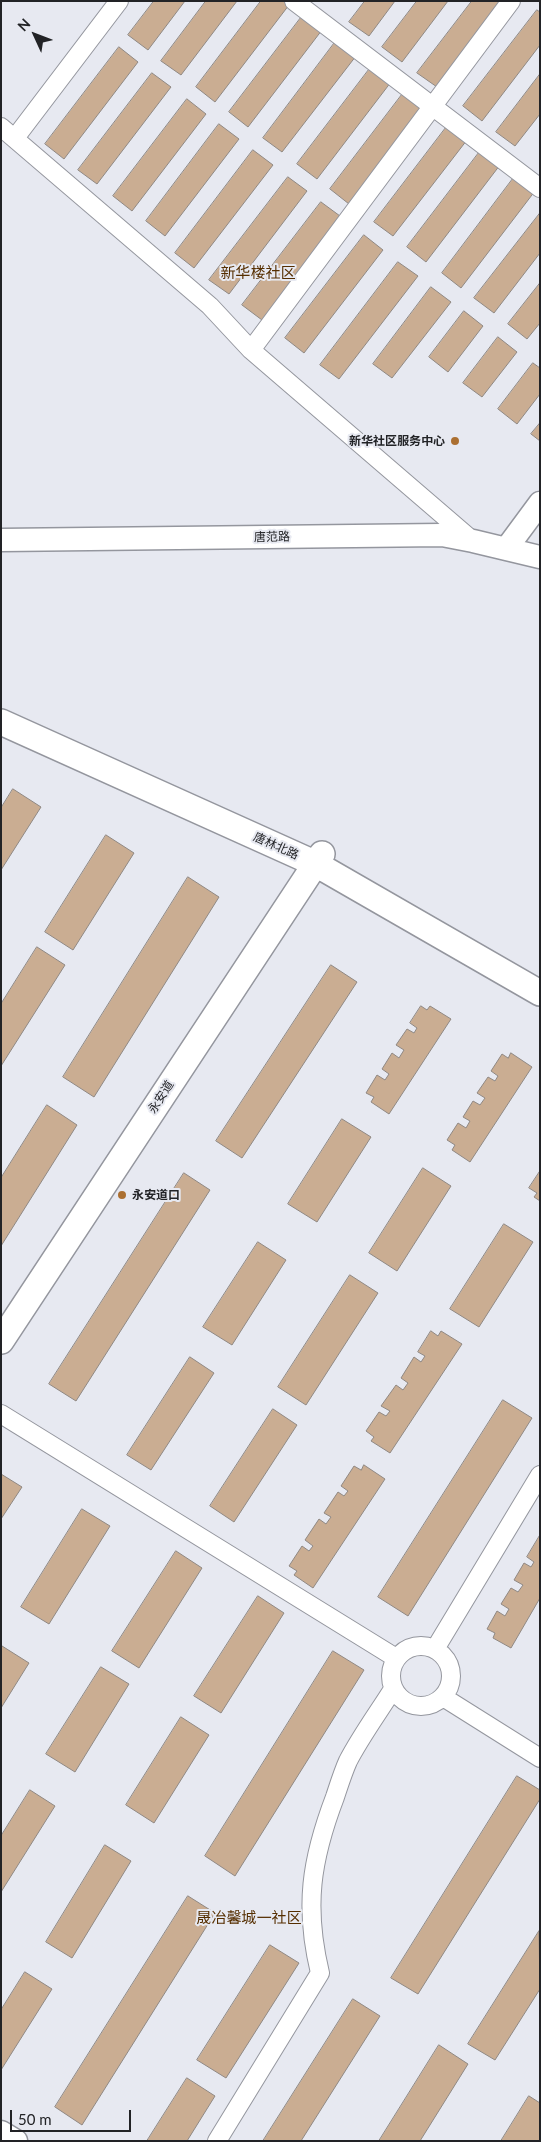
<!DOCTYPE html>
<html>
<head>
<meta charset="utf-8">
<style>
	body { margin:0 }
	#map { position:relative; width:541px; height:2142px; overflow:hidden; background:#e7e9f1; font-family:Lato,sans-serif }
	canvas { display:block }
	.frame { position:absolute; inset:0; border:2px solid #222326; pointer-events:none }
	.north { position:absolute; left:10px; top:10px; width:50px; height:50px; -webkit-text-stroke:4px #e7e9f1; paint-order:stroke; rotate:313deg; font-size:14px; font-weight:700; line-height:20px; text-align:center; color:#222326 }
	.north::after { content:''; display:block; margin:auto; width:18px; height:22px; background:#222326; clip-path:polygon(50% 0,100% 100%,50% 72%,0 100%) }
	.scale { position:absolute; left:10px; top:2110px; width:121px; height:22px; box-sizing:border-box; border:2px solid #222326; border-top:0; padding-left:6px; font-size:15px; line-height:18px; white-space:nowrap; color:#222326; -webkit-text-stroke:4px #e7e9f1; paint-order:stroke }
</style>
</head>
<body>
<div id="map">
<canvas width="541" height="2142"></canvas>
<div class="frame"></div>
<div class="north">N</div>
<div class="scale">50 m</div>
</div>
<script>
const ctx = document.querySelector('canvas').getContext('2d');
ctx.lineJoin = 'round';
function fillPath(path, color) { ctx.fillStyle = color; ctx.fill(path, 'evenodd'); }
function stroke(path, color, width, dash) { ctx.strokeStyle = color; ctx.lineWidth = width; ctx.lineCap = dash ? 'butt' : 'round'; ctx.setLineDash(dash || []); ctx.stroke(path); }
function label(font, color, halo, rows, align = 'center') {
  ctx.font = font + ' Lato,"Noto Sans SC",sans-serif'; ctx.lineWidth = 4; ctx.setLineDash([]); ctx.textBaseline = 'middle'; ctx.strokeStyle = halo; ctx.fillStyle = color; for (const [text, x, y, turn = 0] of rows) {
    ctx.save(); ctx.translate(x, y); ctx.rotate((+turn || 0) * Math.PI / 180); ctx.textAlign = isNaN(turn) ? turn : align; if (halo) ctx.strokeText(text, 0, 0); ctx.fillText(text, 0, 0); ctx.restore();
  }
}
const building = new Path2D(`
	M154,1H185L148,50L128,35Z
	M206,1H237L181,75L161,61Z
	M261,1H285L289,5L215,102L196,87Z
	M365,1H395L369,36L349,22Z
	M417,1H448L402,62L382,47Z
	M472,1H502L437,87L417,73Z
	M537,10L540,12V45L482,121L463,106Z
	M303,15L322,30L248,127L229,112Z
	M336,41L356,56L282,152L263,138Z
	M119,47L138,62L64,159L45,144Z
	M371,67L391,82L317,179L297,164Z
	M152,73L171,87L97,184L78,170Z
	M540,74V114L515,146L496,132Z
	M404,92L423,107L349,204L330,189Z
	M187,99L206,114L132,211L113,196Z
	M219,124L239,139L165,236L146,221Z
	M448,125L467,140L393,236L374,222Z
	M253,150L273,165L194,268L175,253Z
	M481,150L500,165L426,262L407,247Z
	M515,176L535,191L461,288L442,273Z
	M288,177L307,191L229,294L209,280Z
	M321,202L340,216L262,320L242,305Z
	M540,213V253L494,313L474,298Z
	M364,235L383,250L304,353L285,338Z
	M398,262L418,276L339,379L320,365Z
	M540,283V323L527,339L508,324Z
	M431,287L451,302L392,378L373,364Z
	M464,311L483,326L448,372L429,357Z
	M498,337L517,352L482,397L463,383Z
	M533,363L540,368V394L517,424L498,409Z
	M540,423V441L531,434Z
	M13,789L41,807L1,870V808Z
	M106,835L134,853L73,950L45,932Z
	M188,877L219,897L94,1097L63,1077Z
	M37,947L65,965L1,1066V1004Z
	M331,965L357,982L242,1158L216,1141Z
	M421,1006L427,1010L430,1006L451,1019L389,1114L371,1102L374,1097L366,1093L377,1075L385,1080L389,1074L382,1069L392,1053L399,1058L404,1050L396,1045L407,1029L414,1033L417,1028L410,1023Z
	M511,1053L532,1067L470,1162L452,1150L455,1145L447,1140L458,1123L466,1128L470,1121L463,1117L473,1101L480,1105L485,1098L477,1093L488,1077L495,1081L498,1076L491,1071L502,1054L508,1058Z
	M47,1105L77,1125L1,1246V1178Z
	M342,1119L371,1137L317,1222L288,1204Z
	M423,1168L451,1186L397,1271L369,1253Z
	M540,1171V1201L534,1197L537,1193L529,1188Z
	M184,1173L210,1190L76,1401L49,1384Z
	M504,1224L533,1242L479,1327L450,1309Z
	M258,1242L286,1260L232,1345L203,1327Z
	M350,1275L378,1293L306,1405L278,1387Z
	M431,1331L438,1336L441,1331L462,1344L390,1453L371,1441L374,1437L366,1431L379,1412L386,1416L390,1411L381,1406L396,1385L403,1390L408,1383L401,1378L414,1357L421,1362L425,1356L418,1352Z
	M190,1357L214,1373L151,1470L127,1455Z
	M503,1400L532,1418L408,1616L378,1597Z
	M273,1409L297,1425L234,1522L210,1506Z
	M364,1465L385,1479L313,1588L294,1575L297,1571L289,1566L302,1546L309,1551L313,1546L305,1540L319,1519L326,1524L331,1517L324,1513L338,1492L344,1496L348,1491L341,1486L354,1466L361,1470Z
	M1,1474L22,1487L1,1519Z
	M82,1509L110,1526L49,1624L21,1607Z
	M540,1535V1598L511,1648L493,1638L495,1633L487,1629L497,1611L505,1616L509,1609L501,1604L511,1588L518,1592L523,1585L514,1580L524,1563L531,1567L534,1562L527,1557Z
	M176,1551L202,1568L139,1668L112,1651Z
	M258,1596L284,1613L221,1713L194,1696Z
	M2,1646L29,1663L1,1708V1648Z
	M333,1651L364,1670L235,1876L205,1856Z
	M101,1667L129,1684L75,1772L46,1754Z
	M181,1717L209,1735L154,1823L126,1805Z
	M517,1776L540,1790V1799L418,1994L391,1978Z
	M30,1790L55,1806L1,1892V1836Z
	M105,1845L131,1861L72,1958L46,1942Z
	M188,1896L215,1913L82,2125L55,2107Z
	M539,1931L540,1989L495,2060L468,2044Z
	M270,1945L299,1963L226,2078L197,2060Z
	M25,1972L52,1989L1,2070V2010Z
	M353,1999L380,2016L301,2141H263Z
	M439,2045L468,2064L420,2141H379Z
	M187,2078L215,2096L187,2141H147Z
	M529,2096L540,2103V2141H501Z`);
const minor = new Path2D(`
	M294,1L540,188
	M1,127L210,306L251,350L473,541
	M15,138L119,1
	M251,350L511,1
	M1,1414L396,1658
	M391 1676a30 30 0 1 1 60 0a30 30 0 1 1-60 0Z
	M435,1649L540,1475
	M443,1697L540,1758
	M217,2141L320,1973C304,1907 311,1860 335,1797C339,1785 343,1772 348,1761C361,1736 378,1713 393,1689`);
const tertiary = new Path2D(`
	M1,540L442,535L473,541L540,557
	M506,549L540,503
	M1,2132L16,2141`);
const secondary = new Path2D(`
	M1,722L314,863L540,993
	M1,1341L322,854`);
const markers = [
	[455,441,5,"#ab6f31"],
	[122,1195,5,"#ab6f31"]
];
const poiNames = [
	["新华社区服务中心",445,441],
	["永安道口",132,1195,"left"]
];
const streetNames = [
	["唐范路",272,537,-1],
	["唐林北路",276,846,24],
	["永安道",161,1097,-57]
];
const quarterNames = [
	["新华楼社区",258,273],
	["晟冶馨城一社区",249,1918]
];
fillPath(building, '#caad92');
stroke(building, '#8f8883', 1);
stroke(minor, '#94969e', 20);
stroke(tertiary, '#94969e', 25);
stroke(secondary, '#94969e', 28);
stroke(minor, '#fff', 18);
stroke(tertiary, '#fff', 22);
stroke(secondary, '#fff', 25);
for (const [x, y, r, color] of markers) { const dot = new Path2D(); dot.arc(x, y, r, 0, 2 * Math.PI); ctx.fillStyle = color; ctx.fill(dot); stroke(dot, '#e7e9f1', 2); }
label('bold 12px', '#222326', '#e7e9f1', poiNames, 'right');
label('12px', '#222326', '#e7e9f1', streetNames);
label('15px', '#552e00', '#e7e9f1', quarterNames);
</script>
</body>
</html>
